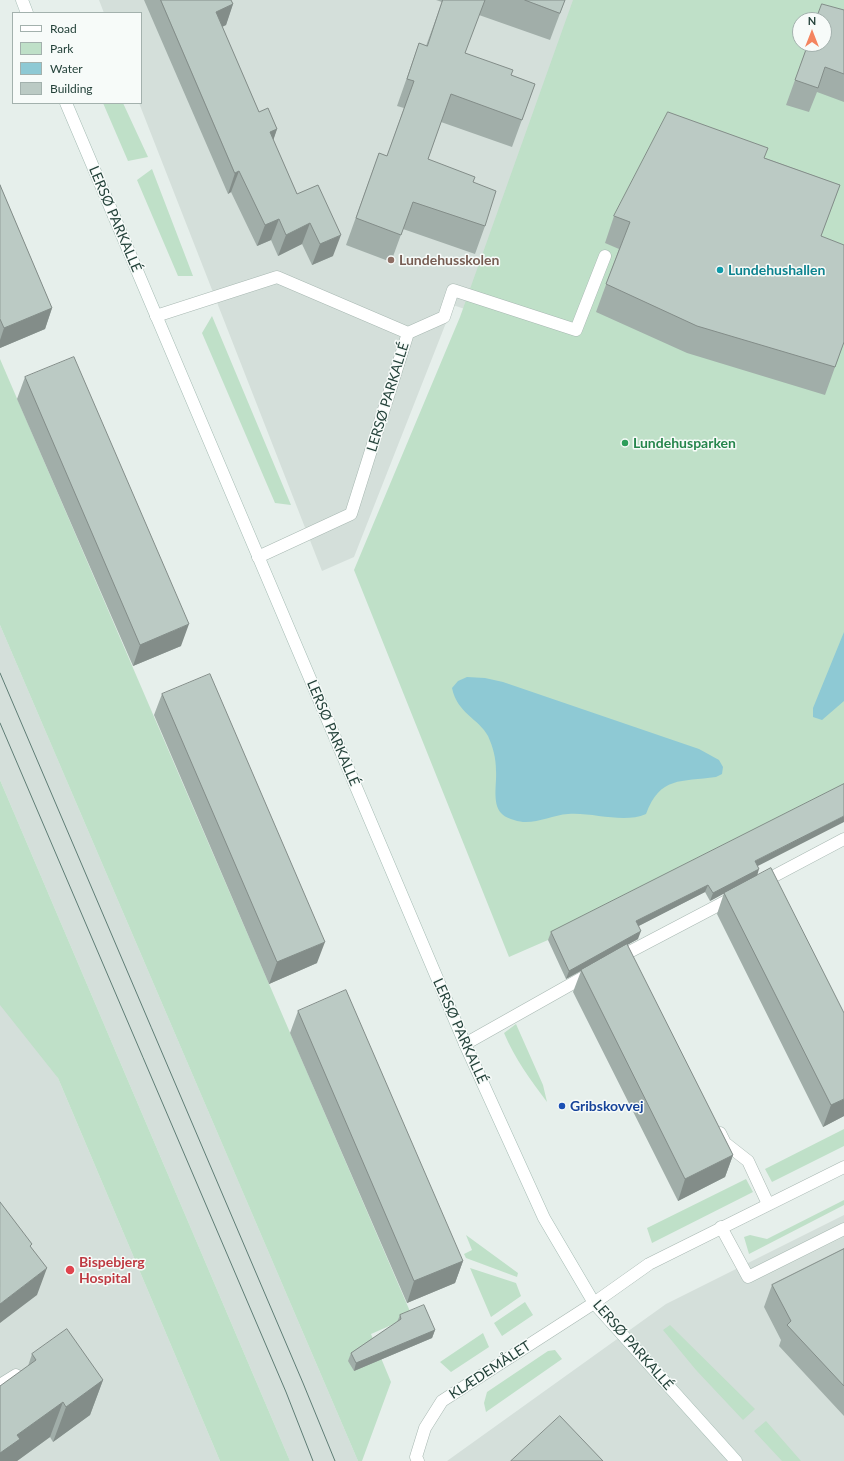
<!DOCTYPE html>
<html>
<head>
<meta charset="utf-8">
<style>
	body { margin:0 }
	#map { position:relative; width:844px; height:1461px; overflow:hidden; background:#e6efeb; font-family:Lato,sans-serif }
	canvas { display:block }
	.legend { position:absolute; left:12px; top:12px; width:130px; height:92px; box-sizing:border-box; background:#f7fbf9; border:1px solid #a3b1ad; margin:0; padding:5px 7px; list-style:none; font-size:12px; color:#24423a }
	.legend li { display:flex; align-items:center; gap:8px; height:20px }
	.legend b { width:20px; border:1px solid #a3b1ad }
	.north { position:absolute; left:792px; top:12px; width:40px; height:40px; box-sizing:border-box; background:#f7fbf9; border:1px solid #a3b1ad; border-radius:50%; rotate:0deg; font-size:11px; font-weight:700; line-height:16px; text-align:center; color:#24423a }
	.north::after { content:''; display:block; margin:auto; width:14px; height:18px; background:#f4845f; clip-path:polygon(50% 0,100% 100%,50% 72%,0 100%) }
</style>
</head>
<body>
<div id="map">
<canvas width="844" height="1461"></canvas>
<ul class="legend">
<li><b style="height:5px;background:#fff"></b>Road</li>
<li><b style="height:11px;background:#bfe0c8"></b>Park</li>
<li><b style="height:11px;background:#8ec9d4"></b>Water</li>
<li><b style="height:11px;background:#bbcac4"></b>Building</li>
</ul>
<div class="north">N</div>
</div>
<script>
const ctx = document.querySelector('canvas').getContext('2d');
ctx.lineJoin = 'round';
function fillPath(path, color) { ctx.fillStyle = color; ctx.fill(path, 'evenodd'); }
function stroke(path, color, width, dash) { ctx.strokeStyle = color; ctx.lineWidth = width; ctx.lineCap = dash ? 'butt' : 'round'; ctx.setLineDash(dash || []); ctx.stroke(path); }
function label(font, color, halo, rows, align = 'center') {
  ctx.font = font + ' Lato,sans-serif'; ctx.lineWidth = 3; ctx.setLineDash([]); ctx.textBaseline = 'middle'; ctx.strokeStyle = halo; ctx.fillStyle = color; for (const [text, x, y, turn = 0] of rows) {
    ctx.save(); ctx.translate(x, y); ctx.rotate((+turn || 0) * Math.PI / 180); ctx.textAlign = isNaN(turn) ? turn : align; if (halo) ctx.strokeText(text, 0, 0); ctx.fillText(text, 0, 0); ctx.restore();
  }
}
const built = new Path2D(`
	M99,0H811L800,20L566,344L453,305L354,557L322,571L139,103H141V13H104Z
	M0,625L358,1461H290L0,780Z
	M0,955L58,1078L220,1461H0Z
	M844,1215V1461H447L666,1304Z`);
const green = new Path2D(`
	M573,0H844V791L548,940L509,957L354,570L460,317ZM800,20H824V44H800Z
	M103,103H123L148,157L128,161Z
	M152,169L193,276H178L137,180Z
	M212,316L291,505L275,503L202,333Z
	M0,359L412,1316L371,1334L391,1382L362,1461H358L0,625Z
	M0,780L290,1461H220L58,1078L0,1005Z
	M516,1024L543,1085L547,1102C530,1079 515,1059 504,1033Z
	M844,1129V1146L772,1182L765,1169Z
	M746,1179L753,1192L652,1243L647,1228Z
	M844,1200V1205L749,1254L744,1237L750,1235L767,1239Z
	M466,1235L518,1273L517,1277L466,1258L464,1254L472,1250Z
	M470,1268L516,1283L521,1296L491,1317Z
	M525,1302L533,1315L502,1336L494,1323Z
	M670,1325L755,1409L743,1420L696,1370L663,1330Z
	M483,1333L489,1347L451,1372L440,1362Z
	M555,1350L562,1359L486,1412L484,1403L487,1392L548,1351Z
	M766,1421L801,1461H802H782L754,1431Z`);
const water = new Path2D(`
	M844,632V701L822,720L813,717V708Z
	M467,677L485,678L503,682L699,749L719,760L723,767L722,774L716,777C681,782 660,776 646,814C623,824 593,812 568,814C553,815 538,823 523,822C516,821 505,818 501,813C492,803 497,783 496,771C496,758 493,747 488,736C479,719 457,713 452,688L458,681Z`);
const lane = new Path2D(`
	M156,316L277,277L408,333
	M258,557L351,514L408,333L444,317L453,290L576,330L605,256
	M761,883L844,839
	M616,959L734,897
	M465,1044L591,973
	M720,1133L725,1143L748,1161L768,1204
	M721,1227L748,1277L844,1229
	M0,1385L16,1375`);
const street = new Path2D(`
	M418,1461L416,1457L425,1428L442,1401L594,1303L649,1264L844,1167`);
const secondary = new Path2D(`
	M22,0L27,13
	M66,103L465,1044L544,1218L594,1303L736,1461`);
const tram = new Path2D(`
	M0,673L303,1383L335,1461
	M0,723L286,1392L313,1461`);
const wall = new Path2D(`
	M144,0H231L233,4L226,25L222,27L259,112L277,129L273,140L297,194L333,256L312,265L302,244L278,256L271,240L257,246L231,192L228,194Z
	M436,0H565L550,40L479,15L465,53L511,75L535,84L512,147L441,122L428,159L473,182L485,226L475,254L403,229L391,262L346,245L379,153L387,156L404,108L397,106L419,43L426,46L442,2Z
	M844,10V102L817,92L809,112L786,105L808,44Z
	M765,158L840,185L821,236L844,342L825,395L687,353L596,312L619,249L605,243L614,216Z
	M0,185L52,308L45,329L0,348Z
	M25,377L181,646L133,666L17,399Z
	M162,694L317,963L269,984L154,715Z
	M758,866L757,876L844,1116L823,1127L717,914L724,893L710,901L705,892L638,926V939L627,945L733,1155L725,1177L678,1201L573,992L581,971L566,979L548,940L551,932Z
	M298,1011L463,1261L455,1283L407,1303L290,1033Z
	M844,1249V1416L779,1346L781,1340L764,1307L772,1285Z
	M400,1315L435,1330L432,1338L354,1371L348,1361L351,1353L397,1322Z
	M32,1354L103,1380L90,1415L53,1442L50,1437L17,1461H0L28,1366Z`);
const shadedWall = new Path2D(`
	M233,4L226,25L208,33L216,12Z
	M277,129L270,150V132Z
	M239,171L231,192L228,194L235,173Z
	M279,219L271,240L257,246L265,225Z
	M310,223L302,244L278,256L286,235Z
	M341,235L333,256L312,265L320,244Z
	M52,308L45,329L0,348V340L4,328Z
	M189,624L181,646L133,666L140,645Z
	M844,816V822L752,869L755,861Z
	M759,869L757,876L710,901L713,893Z
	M708,885L705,892L633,929L636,921Z
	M641,931L638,939L566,979L569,971Z
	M325,942L317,963L269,984L277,962Z
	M844,1099V1116L823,1127L831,1105Z
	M733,1155L725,1177L678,1201L685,1179Z
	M463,1261L455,1283L407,1303L414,1281Z
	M47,1268L37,1295L0,1323V1304Z
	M435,1330L432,1338L354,1371L356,1363Z
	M103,1380L90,1415L53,1442L66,1407Z
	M63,1402L50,1437L17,1461H0V1453L17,1435Z`);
const building = new Path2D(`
	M161,0H231L233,4L216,12L259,112L268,108L277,129L270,132L297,194L318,185L341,235L320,244L310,223L286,235L279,219L265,225L239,171L235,173Z
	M443,0H485L465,53L513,70L511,75L535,84L522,120L451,94L428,159L475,177L473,182L496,191L485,226L413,202L401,235L356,218L379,153L387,156L414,81L407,79L419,43L427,46Z
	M525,0H565L560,13Z
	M822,4L844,10V74L825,67L818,88L795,80L808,44H824V20H816Z
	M668,112L768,148L764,158L840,185L821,236L844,245V342L835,367L697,326L606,284L630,222L614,216Z
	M0,185L52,308L4,328L0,319Z
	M74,357L189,624L140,645L25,377Z
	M210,674L325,942L277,962L162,694Z
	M844,784V816L755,861L759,869L713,893L708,885L636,921L641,931L569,971L551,932Z
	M771,868L844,1013V1099L831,1105L724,893Z
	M627,944L733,1155L685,1179L581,970Z
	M346,990L463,1261L414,1281L298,1011Z
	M0,1202L32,1244L30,1246L47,1268L0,1304Z
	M844,1249V1386L787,1325L791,1321L772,1285Z
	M424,1305L435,1330L356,1363L351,1353L401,1319L400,1315Z
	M67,1329L103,1380L66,1407L63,1402L17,1435L20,1439L0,1453V1386L36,1360L32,1354Z
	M560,1416L603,1461H511Z`);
const markers = [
	[391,260,4,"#8d6e63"],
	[720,270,4,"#0f9aa8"],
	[625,443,4,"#2e9e5b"],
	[562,1106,4,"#1a4fb4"],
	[70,1270,5,"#e0444e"]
];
const streetNames = [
	["LERSØ PARKALLÉ",115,219,67],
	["LERSØ PARKALLÉ",388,397,-73],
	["LERSØ PARKALLÉ",333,733,67],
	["LERSØ PARKALLÉ",460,1031,66],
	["LERSØ PARKALLÉ",633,1345,49],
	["KLÆDEMÅLET",490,1370,-33]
];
const educationNames = [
	["Lundehusskolen",399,260]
];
const cultureNames = [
	["Lundehushallen",728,270]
];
const leisureNames = [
	["Lundehusparken",633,443]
];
const transitNames = [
	["Gribskovvej",570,1106]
];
const healthNames = [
	["Bispebjerg",79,1262],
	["Hospital",79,1278]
];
fillPath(built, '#d4dfda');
fillPath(green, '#bfe0c8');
fillPath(water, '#8ec9d4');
stroke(lane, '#a8b8b2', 13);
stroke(street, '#a8b8b2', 13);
stroke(secondary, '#a4bbb3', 13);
stroke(lane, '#fff', 12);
stroke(street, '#fff', 12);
stroke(secondary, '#fff', 12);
stroke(tram, '#5f7d75', 1);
fillPath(wall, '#a1aea9');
fillPath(shadedWall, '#838d89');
fillPath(building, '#bbcac4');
stroke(building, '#838d89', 1);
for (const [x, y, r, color] of markers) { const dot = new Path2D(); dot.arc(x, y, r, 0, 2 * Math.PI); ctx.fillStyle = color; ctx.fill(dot); stroke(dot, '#f7fbf9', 1.5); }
label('14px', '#24423a', '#f7fbf9', streetNames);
label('bold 14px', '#785e54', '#f7fbf9', educationNames, 'left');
label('bold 14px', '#0d838f', '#f7fbf9', cultureNames, 'left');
label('bold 14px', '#27864d', '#f7fbf9', leisureNames, 'left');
label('bold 14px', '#164399', '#f7fbf9', transitNames, 'left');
label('bold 14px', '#be3a42', '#f7fbf9', healthNames, 'left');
</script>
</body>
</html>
